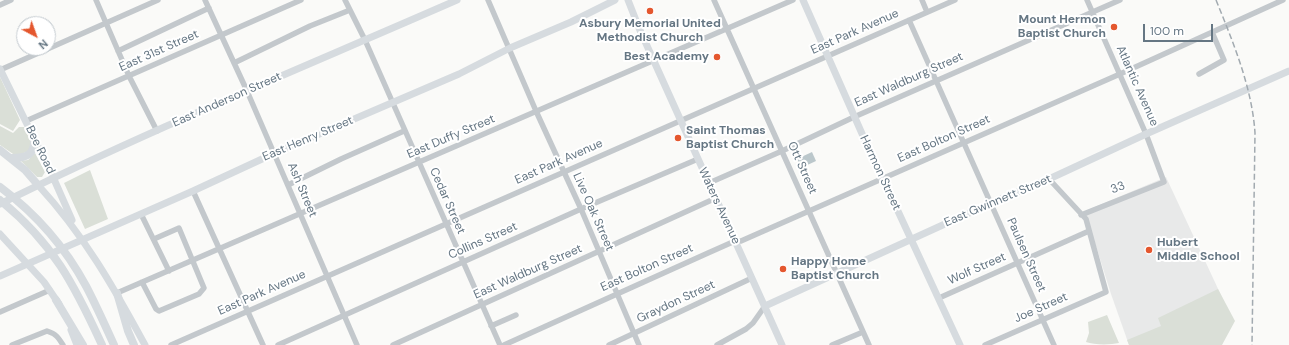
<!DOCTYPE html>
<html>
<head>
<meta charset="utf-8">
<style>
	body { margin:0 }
	#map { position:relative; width:1289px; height:345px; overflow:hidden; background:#fafaf8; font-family:"DM Sans",sans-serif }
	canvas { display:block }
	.north { position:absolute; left:16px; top:16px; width:40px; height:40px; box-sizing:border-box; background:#fff; border:1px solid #c1c8cd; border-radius:50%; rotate:139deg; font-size:11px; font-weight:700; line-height:16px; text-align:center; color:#657683 }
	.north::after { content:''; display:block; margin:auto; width:14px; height:18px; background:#e4572e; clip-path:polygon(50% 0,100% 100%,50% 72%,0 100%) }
	.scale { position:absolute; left:1143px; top:24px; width:70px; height:18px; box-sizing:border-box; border:2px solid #657683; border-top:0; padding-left:5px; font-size:12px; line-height:14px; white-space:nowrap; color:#657683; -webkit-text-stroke:3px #fff; paint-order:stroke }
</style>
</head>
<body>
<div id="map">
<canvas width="1289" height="345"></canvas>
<div class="north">N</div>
<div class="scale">100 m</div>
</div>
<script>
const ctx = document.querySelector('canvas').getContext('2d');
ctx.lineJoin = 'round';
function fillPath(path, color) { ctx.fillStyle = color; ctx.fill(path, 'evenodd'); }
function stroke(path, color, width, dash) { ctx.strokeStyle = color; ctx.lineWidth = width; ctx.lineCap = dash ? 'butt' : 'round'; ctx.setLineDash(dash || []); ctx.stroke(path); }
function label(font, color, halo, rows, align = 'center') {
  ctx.font = font + ' "DM Sans",sans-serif'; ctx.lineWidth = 4; ctx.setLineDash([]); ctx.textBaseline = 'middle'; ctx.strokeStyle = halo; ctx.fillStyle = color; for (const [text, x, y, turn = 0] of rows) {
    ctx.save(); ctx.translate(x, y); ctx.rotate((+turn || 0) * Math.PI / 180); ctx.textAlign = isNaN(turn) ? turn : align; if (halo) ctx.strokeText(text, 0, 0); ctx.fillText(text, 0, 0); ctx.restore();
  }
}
const built = new Path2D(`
	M1166,177L1233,321L1129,345L1111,294L1085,211Z`);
const green = new Path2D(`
	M0,77L20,120L13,131L0,124Z
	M0,126L13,133L19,127H24L31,142V150L16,156L0,145Z
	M35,153L45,172L42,177H37L21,161L28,160Z
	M90,170L108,219L85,229L64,183Z
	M1218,289L1235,321L1222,345H1129L1127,340L1161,326L1158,318Z
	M1107,315L1119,343C1110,345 1094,345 1086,342L1089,333L1088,322Z`);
const water = new Path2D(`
	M812,152L816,161L801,168L797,159Z`);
const minor = new Path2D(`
	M96,0L129,76L157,131
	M205,0L247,91L357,345
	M345,0L365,40L500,345
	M488,0L536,111L581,209L639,345
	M714,0L869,345
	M922,0L927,12
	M0,5L11,0
	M909,20L1054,345
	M118,51L209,8
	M234,63L310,26L350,10
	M0,70L158,0
	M1199,74L1224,60L1212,32
	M26,121L301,0
	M709,183L782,151L854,117L1120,0
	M288,185L341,159L404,131
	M193,191L263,345
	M141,214L169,271
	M1081,215L1164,182L1146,134L1087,0
	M142,282L156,309L159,311L199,294L204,288L179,228L154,239
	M117,293L793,0
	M939,298L1089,231
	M0,312L50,290
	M491,326L516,315
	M12,345L47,331C56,334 58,337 63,345
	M171,345L955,0
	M278,345L581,209L698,159
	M393,345L716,198
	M504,345L708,253L735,241H741L1120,74L1283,0
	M609,345L752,278
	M717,345L746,329L753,323L765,306
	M832,345L863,332
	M985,345L1106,292L1086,219L1049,179`);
const major = new Path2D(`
	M628,0L639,28L782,345
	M803,0L882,179L897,209L960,345
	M0,69L53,177L72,220
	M38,185C84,235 113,286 145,345
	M0,204C149,130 304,67 457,0
	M0,234L44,282L59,304
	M0,276L193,191L275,153L459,74L510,48L571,22L615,0
	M765,306L991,203L1049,179L1146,134L1289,71
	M71,330L77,345`);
const highway = new Path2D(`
	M0,150L25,170L38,185
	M12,158C26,158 35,155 34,139
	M0,187C35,213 65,247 86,286C96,305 105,325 114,345
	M0,200C53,243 74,284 102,345
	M117,293L128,331L134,345
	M56,300L83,345`);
const rail = new Path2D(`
	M1216,0C1233,42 1252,87 1255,133L1252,345`);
const markers = [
	[650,11,4,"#e4572e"],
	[1114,27,4,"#e4572e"],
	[717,57,4,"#e4572e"],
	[678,138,4,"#e4572e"],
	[1149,250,4,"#e4572e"],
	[783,269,4,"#e4572e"]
];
const poiNames = [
	["Mount Hermon",1106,20,"right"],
	["Baptist Church",1106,34,"right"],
	["Asbury Memorial United",650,24,"center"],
	["Methodist Church",650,38,"center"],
	["Best Academy",709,57,"right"],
	["Saint Thomas",686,131],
	["Baptist Church",686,145],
	["Hubert",1157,243],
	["Middle School",1157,257],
	["Happy Home",791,262],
	["Baptist Church",791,276]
];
const streetNames = [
	["East Park Avenue",855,32,-24],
	["East 31st Street",159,51,-24],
	["East Waldburg Street",909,80,-24],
	["Atlantic Avenue",1137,86,66],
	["East Anderson Street",227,100,-24],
	["East Duffy Street",451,137,-23],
	["East Henry Street",308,139,-23],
	["East Bolton Street",944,139,-24],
	["Bee Road",40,150,64],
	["East Park Avenue",559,162,-24],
	["Ott Street",802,168,66],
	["Harmon Street",880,173,65],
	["33",1118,188,-22],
	["Ash Street",302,190,67],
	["Cedar Street",447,201,66],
	["East Gwinnett Street",998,201,-23],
	["Waters Avenue",719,206,65],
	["Live Oak Street",593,212,66],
	["Collins Street",483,241,-24],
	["Paulsen Street",1026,255,66],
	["East Bolton Street",647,268,-24],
	["Wolf Street",977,269,-24],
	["East Waldburg Street",528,272,-24],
	["East Park Avenue",262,293,-24],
	["Graydon Street",676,302,-25],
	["Joe Street",1041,308,-24]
];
fillPath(built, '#e8e9e9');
fillPath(green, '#dadfd7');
fillPath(water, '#bbc7cb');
stroke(minor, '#c3c8cc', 5.5);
stroke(major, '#d6dbdf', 7);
stroke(highway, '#d6dbdf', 8);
stroke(rail, '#a2aab0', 1.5, [6, 3]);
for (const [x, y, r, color] of markers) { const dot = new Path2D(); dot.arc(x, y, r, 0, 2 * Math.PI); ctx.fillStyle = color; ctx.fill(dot); stroke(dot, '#fff', 1.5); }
label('bold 12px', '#657683', '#fff', poiNames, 'left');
label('12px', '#657683', '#fff', streetNames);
</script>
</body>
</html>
